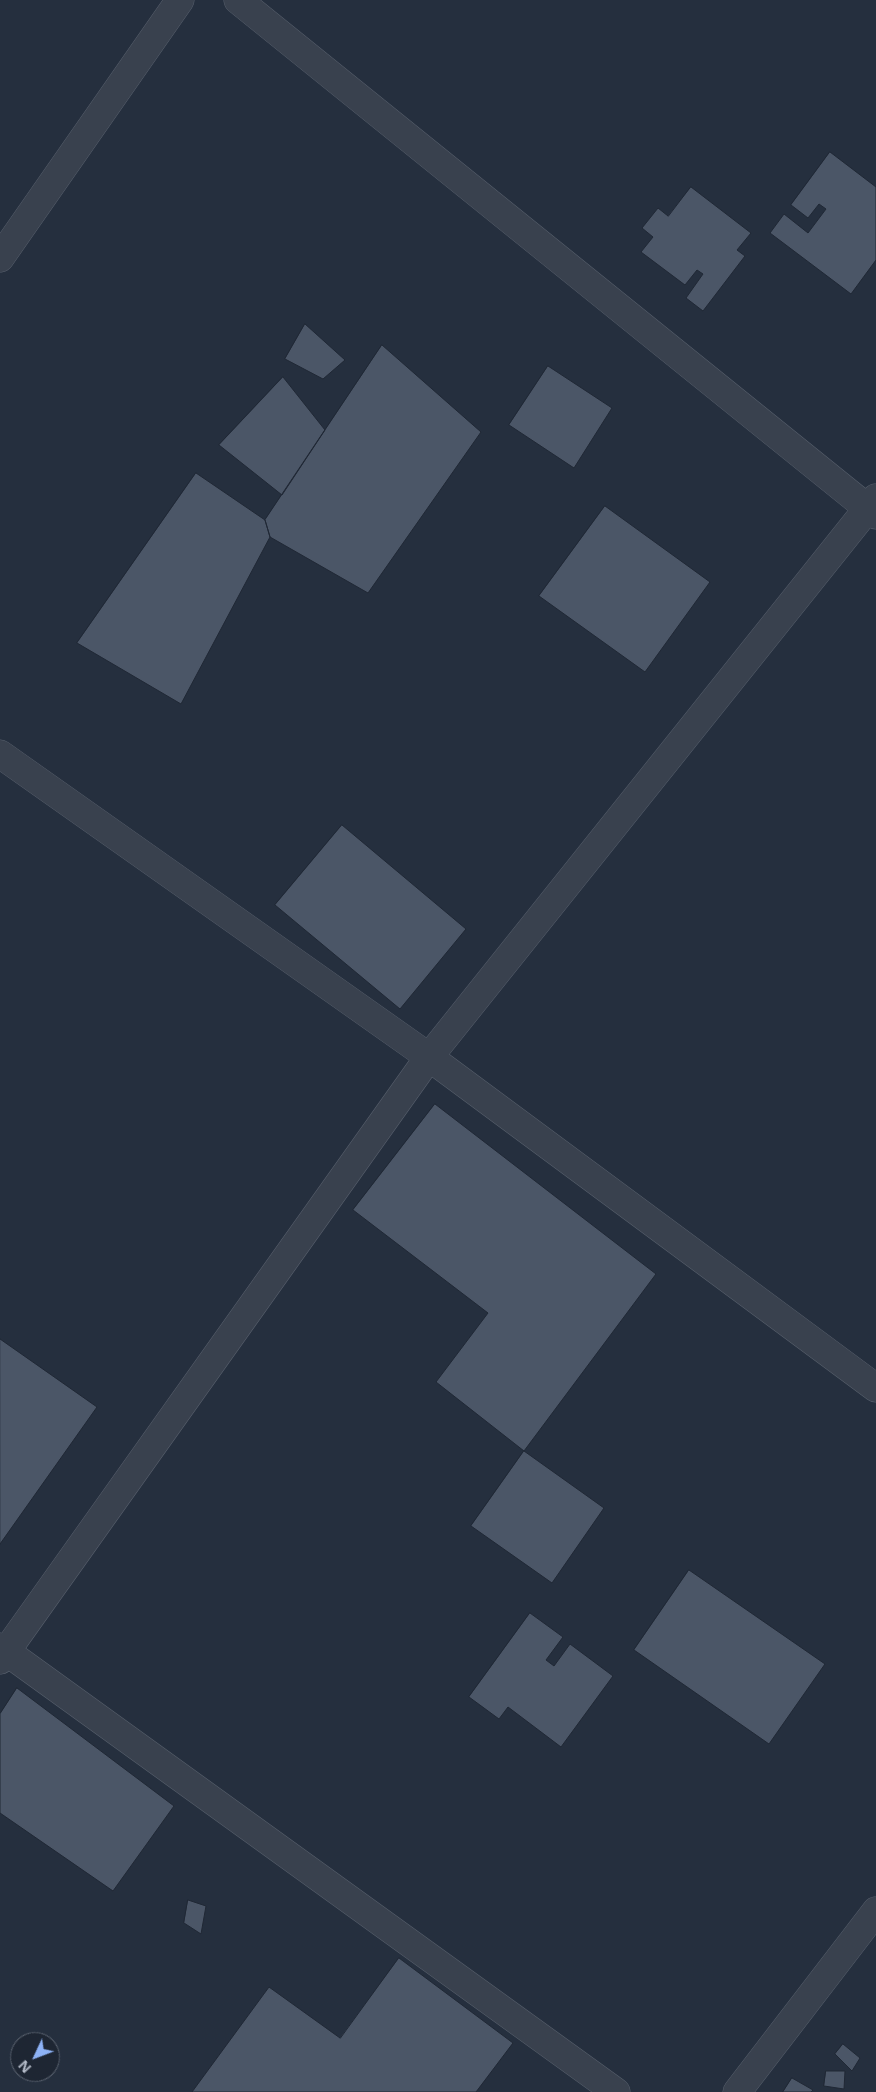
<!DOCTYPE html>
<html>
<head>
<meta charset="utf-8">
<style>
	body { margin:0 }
	#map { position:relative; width:876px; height:2092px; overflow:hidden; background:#252f3e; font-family:"Open Sans",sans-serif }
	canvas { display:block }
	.north { position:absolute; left:10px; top:2032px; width:50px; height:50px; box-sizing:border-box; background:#1e2633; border:1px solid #5a626f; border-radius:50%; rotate:227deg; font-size:14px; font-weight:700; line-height:20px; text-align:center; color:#b5bcc9 }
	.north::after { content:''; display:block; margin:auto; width:18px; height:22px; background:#8db2f6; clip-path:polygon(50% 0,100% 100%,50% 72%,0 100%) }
</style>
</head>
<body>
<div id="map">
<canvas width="876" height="2092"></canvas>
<div class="north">N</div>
</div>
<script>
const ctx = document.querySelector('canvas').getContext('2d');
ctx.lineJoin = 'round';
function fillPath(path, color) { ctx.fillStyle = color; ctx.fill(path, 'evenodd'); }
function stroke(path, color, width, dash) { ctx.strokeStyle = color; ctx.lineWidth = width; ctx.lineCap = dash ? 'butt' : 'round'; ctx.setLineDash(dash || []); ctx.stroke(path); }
const building = new Path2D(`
	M830,152L876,187V260L851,294L770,233L784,214L808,233L826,209L819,204L808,218L791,205Z
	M691,187L751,233L737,250L745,256L703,311L686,298L703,274L697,270L685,285L641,252L653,237L642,228L658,208L668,216Z
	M305,324L345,360L323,379L285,359Z
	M382,345L481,432L368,593L270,537L265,520Z
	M548,366L612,408L574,468L509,425Z
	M283,377L325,430L282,495L219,445Z
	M196,473L265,520L270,537L181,704L77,643Z
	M605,506L710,582L645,672L539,596Z
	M342,825L466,929L400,1009L275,905Z
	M435,1104L656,1274L524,1451L436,1382L488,1313L353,1210Z
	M0,1339L97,1407L0,1544Z
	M524,1451L604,1508L552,1583L471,1526Z
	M689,1570L825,1664L769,1744L634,1650Z
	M530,1613L563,1637L546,1660L554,1666L570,1644L613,1676L561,1747L508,1707L499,1719L469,1697Z
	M17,1688L174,1806L113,1891L0,1813V1714Z
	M188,1900L206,1906L201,1934L184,1923Z
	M399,1958L513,2043L476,2092H192L269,1987L340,2038Z
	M843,2044L860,2058L852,2071L835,2054Z
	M826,2071H845L844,2089L824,2086Z
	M792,2078L813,2090L811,2092H783Z`);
const street = new Path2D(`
	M238,0L876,515
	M0,258L180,0
	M0,754L429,1057L876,1388
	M0,1647L616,2092
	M0,1660L429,1057L876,498
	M737,2092L876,1911`);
fillPath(building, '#4b5667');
stroke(building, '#202835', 1);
stroke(street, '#575f6c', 29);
stroke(street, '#39414e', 28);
</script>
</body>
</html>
